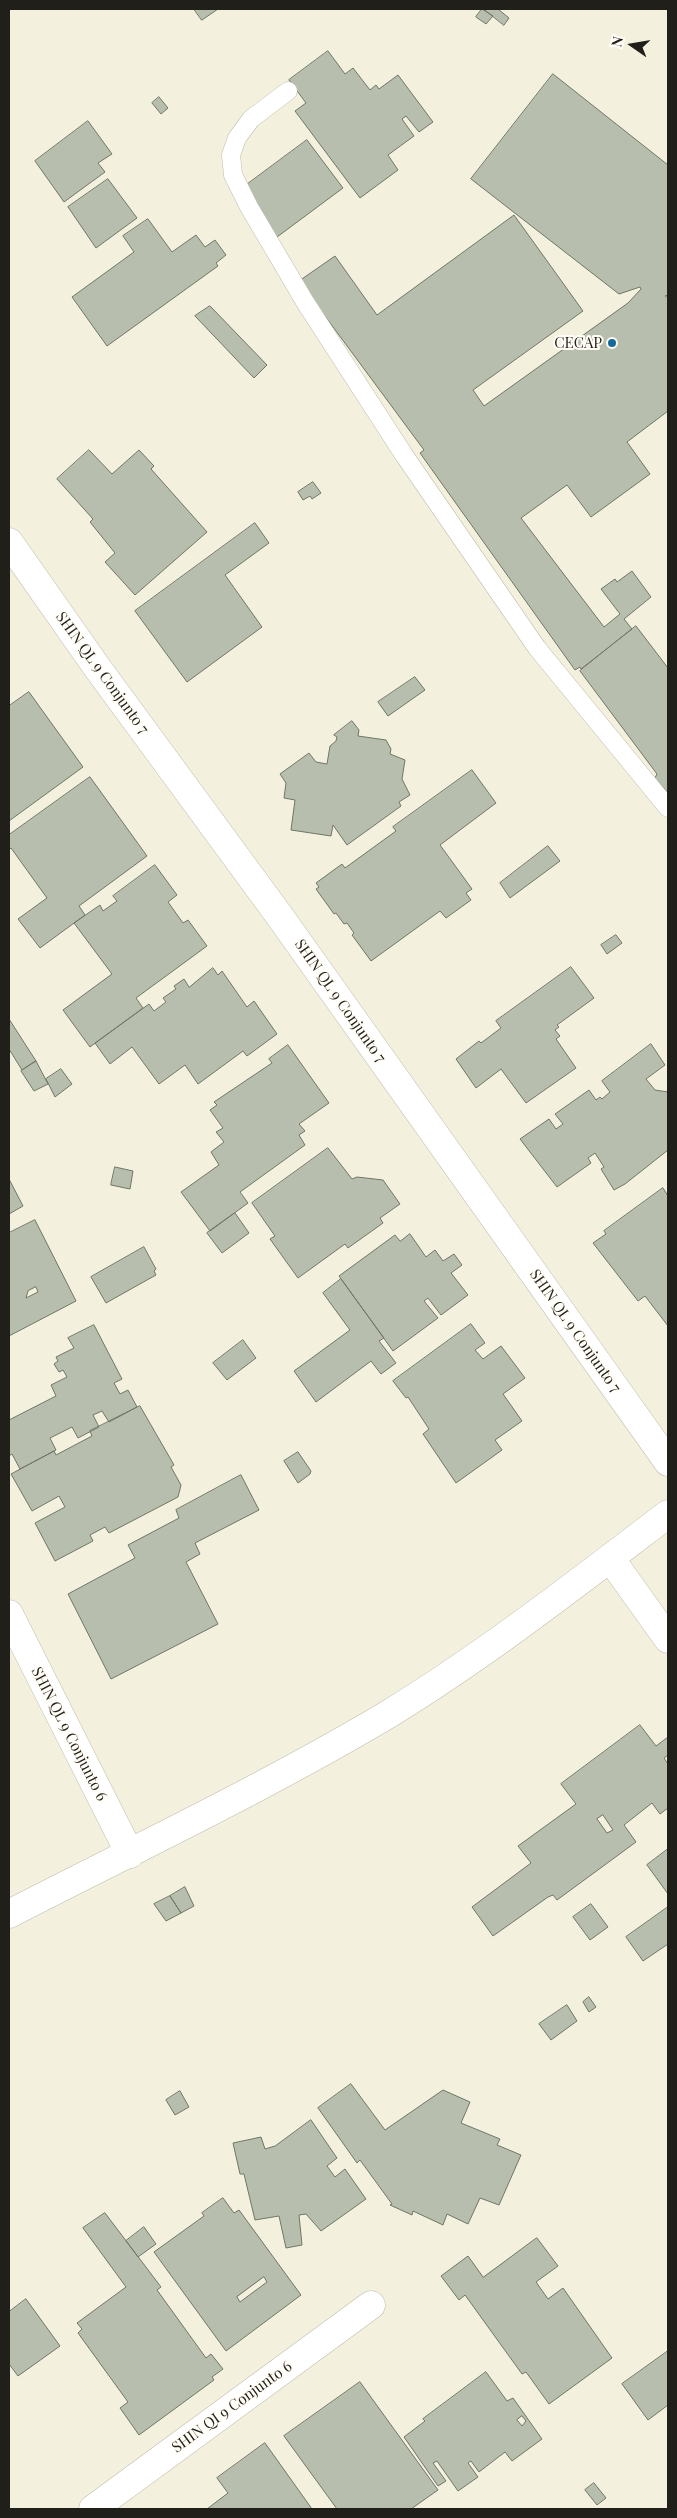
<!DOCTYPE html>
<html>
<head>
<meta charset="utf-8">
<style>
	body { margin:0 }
	#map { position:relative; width:677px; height:2518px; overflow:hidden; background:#f4f0de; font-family:"Playfair Display",serif }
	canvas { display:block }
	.frame { position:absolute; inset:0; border:10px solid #211f19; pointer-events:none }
	.north { position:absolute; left:607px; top:20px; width:50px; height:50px; -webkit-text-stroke:4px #fffdf6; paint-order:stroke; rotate:283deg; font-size:14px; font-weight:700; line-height:20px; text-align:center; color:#211f19 }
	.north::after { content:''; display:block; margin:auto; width:18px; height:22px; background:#211f19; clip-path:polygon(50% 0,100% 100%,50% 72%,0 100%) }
</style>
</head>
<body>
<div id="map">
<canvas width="677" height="2518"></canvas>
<div class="frame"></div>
<div class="north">N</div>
</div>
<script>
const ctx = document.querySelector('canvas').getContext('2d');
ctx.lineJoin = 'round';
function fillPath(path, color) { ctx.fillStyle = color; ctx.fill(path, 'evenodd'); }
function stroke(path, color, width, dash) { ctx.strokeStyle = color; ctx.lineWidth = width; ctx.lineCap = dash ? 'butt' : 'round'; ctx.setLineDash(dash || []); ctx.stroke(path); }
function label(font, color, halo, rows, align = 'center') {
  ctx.font = font + ' "Playfair Display",serif'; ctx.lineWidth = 4; ctx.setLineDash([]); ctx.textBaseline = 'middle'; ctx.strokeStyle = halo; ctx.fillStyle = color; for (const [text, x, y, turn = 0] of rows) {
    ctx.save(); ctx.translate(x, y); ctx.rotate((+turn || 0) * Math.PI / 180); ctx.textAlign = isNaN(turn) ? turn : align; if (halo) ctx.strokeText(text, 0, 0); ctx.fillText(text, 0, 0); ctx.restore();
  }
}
const building = new Path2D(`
	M194,9H218L202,20Z
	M482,9L493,16L486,24L476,17Z
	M484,9H498L509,18L504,25Z
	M328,51L345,74L353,68L370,90L376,85L379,89L398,75L433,122L419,132L406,116L402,119L414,136L388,155L398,170L360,198L295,111L306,103L289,80Z
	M553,74L668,165V295L665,296L668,298V411L627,442L650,474L591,517L567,485L521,518L604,627L620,614L601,589L615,579L617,582L632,571L651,597L624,619L632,629L581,669L580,667L575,670L420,453L424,450L299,281L335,256L377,315L514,215L583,311L473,390L484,406L628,303L641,289L640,287L619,294L471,179Z
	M159,97L168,108L161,114L152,103Z
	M88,121L112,154L98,163L105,172L64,202L35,161Z
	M307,140L343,188L277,237L241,189Z
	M108,179L137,218L96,248L68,207Z
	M148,219L172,252L196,235L205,247L215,240L226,255L216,263L218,266L107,346L72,297L134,252L123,236Z
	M210,306L267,365L254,378L195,316Z
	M89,450L112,474L139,450L154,466L151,469L207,532L135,595L105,562L115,553L90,522L93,519L57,479Z
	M313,482L321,493L312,499L310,496L303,500L298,492Z
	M255,523L269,543L225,575L262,627L187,682L135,611Z
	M636,626L668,668V793L655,778L657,774L580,671Z
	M415,677L425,690L388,716L378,702Z
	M29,692L83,767L9,821V706Z
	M352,721L359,730L358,736L386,740L391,749L390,754L405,760L402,779L410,795L399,802L401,806L347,845L333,825L331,836L291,830L295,800L284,798L286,783L280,774L309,753L316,762L327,764L330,746L336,741L337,737L334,735Z
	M472,770L496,803L440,845L472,889L466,893L471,900L446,918L440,911L371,961L352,935L354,933L347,923L344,924L336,913L334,914L316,889L319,887L316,883L342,864L345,868L396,831L393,827Z
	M90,777L147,856L79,906L85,915L40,948L18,919L47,898L11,848L9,850V835Z
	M548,846L560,861L510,898L500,883Z
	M155,865L177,895L168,902L183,923L188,920L207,946L136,998L143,1008L90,1047L63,1010L112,974L74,923L100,905L103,911L117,901L113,896Z
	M616,935L622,943L607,954L601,945Z
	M571,967L594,998L557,1025L559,1027L555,1030L560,1036L556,1039L576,1068L526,1103L501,1069L476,1088L456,1059L479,1041L481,1043L501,1028L496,1021Z
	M213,968L218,975L222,971L247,1007L254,1001L277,1034L247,1056L243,1051L198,1084L185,1065L159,1084L132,1047L110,1064L95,1043L149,1004L154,1011L166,1002L163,998L176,989L174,986L184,979L189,987Z
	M9,1019L36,1061L22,1070L9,1049Z
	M651,1044L665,1065L646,1079L655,1090L668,1092V1150L625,1184L614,1190L601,1169L604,1167L595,1153L588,1158L591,1163L557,1187L520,1139L549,1119L556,1129L563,1124L555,1114L589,1090L596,1100L600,1097L602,1099L610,1092L602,1081Z
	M288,1045L329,1103L299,1124L305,1131L299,1135L305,1145L240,1192L248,1203L210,1231L181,1192L219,1165L211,1152L224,1142L216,1132L223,1128L210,1110L217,1105L214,1102L272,1063L269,1059Z
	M36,1061L48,1084L34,1091L21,1071Z
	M61,1069L72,1084L55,1097L46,1079Z
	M328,1148L352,1179L357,1177L383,1180L400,1204L380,1218L383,1223L348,1248L345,1244L298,1278L270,1239L275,1236L252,1203Z
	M115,1167L133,1171L130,1189L111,1185Z
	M9,1179L23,1206L9,1214Z
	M663,1188L668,1196V1326L645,1296L638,1301L593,1243L606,1234L604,1231Z
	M235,1213L249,1233L222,1253L207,1233Z
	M35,1220L76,1301L9,1336V1233ZM36,1287L38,1292L26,1298L28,1291Z
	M410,1234L426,1257L435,1250L443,1261L454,1254L462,1265L451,1273L468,1295L441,1315L428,1298L424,1301L438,1318L393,1351L339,1276L395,1235L400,1241Z
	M144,1247L156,1269L154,1271L156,1275L106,1303L91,1277Z
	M341,1279L384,1338L379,1341L396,1363L381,1374L371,1361L316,1402L294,1371L350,1330L323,1293Z
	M471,1324L485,1343L475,1350L483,1359L501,1346L525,1378L503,1394L522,1421L495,1440L502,1450L456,1483L423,1434L429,1429L408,1397L406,1398L393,1381Z
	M94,1325L122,1379L114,1383L120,1394L128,1390L137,1407L109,1422L102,1411L93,1415L99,1427L78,1438L72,1427L50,1438L56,1450L20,1469L12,1454L9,1456V1420L56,1396L51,1385L67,1377L63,1370L59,1372L54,1364L58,1361L56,1357L74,1348L68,1338Z
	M243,1340L256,1358L227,1380L213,1363Z
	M140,1406L174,1465L171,1467L181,1485L178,1497L109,1533L105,1527L90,1535L93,1541L55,1561L35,1523L65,1507L59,1496L32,1511L11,1474L54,1451L56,1455L92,1436L90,1431Z
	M298,1452L311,1471L310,1474L298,1483L284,1461Z
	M241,1475L259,1510L195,1543L200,1554L186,1562L218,1624L111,1679L68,1594L135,1558L128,1545L179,1518L176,1510Z
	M640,1725L656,1746L668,1737V1755L664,1758L668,1764V1808L660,1814L652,1803L624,1825L636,1842L557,1900L553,1895L548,1897L493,1936L472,1907L531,1863L518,1846L576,1804L561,1784ZM603,1815L613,1830L607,1833L597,1819Z
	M668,1849V1894L647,1865Z
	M185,1887L194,1906L181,1913L170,1896Z
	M170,1896L181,1913L166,1921L154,1904Z
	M591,1904L608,1927L590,1940L573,1917Z
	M668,1907V1944L643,1961L626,1937Z
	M589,1997L596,2007L589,2012L583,2002Z
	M567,2005L577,2021L551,2040L539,2024Z
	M351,2084L385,2130L443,2090L470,2102L461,2123L500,2139L497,2145L521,2155L499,2205L480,2198L468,2224L447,2214L443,2225L413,2211L412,2215L390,2205L392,2204L360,2160L357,2163L318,2108Z
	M180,2091L189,2107L175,2115L166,2100Z
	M311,2120L337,2158L327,2166L335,2177L345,2169L366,2199L321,2231L306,2214L299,2215L302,2245L286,2248L279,2216L255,2220L244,2174H240L233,2143L261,2137L265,2149L275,2146Z
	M223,2198L234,2213L239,2210L301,2295L226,2351L154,2252L204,2216L202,2213ZM264,2277L267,2282L240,2302L237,2297Z
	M105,2213L161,2287L157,2290L206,2358L211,2354L223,2369L212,2377L214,2380L139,2435L120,2408L128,2402L78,2333L82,2329L77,2323L126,2287L83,2228Z
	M144,2227L156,2244L138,2257L126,2241Z
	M537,2238L558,2266L536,2282L548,2299L563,2288L612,2358L549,2404L526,2372L522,2374L465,2295L459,2300L441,2276L468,2256L483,2277Z
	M26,2299L60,2346L18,2376L9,2364V2312Z
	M668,2351V2405L648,2420L622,2384Z
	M486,2372L507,2401L513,2398L542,2439L512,2461L505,2452L479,2472L471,2461L468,2463L478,2477L458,2491L437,2461L433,2463L446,2481L438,2486L404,2437L425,2421L423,2419ZM522,2416L526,2421L522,2426L517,2420Z
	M360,2382L438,2490L411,2509H337L284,2436Z
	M265,2443L312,2509H207L228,2493L217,2478Z
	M594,2483L606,2498L597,2505L585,2490Z`);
const service = new Path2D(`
	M288,91L251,119L237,138L231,155L233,175L249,207L305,302L404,455L537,648L668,808`);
const minor = new Path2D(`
	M9,542L96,666L281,918L668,1462
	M610,1558L668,1639
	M9,1614L130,1854
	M93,2509L371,2305`);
const tertiary = new Path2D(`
	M9,1914C135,1849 264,1788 387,1715C485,1655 576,1584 668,1514`);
const markers = [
	[612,343,5,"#146a9b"]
];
const poiNames = [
	["CECAP",602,343]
];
const streetNames = [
	["SHIN QL 9 Conjunto 7",102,673,54],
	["SHIN QL 9 Conjunto 7",340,1001,55],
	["SHIN QL 9 Conjunto 7",575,1331,55],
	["SHIN QL 9 Conjunto 6",69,1734,63],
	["SHIN QI 9 Conjunto 6",232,2407,-36]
];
fillPath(building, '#b7bead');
stroke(building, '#6f7666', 1);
stroke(service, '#c0bdab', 19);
stroke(minor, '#c0bdab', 29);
stroke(tertiary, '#c0bdab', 29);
stroke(service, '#fff', 18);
stroke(minor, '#fff', 28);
stroke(tertiary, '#fff', 28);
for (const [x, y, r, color] of markers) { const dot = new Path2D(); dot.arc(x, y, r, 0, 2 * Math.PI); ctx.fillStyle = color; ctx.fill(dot); stroke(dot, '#fffdf6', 2); }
label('15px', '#211f19', '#fffdf6', poiNames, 'right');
label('15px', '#211f19', '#fffdf6', streetNames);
</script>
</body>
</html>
